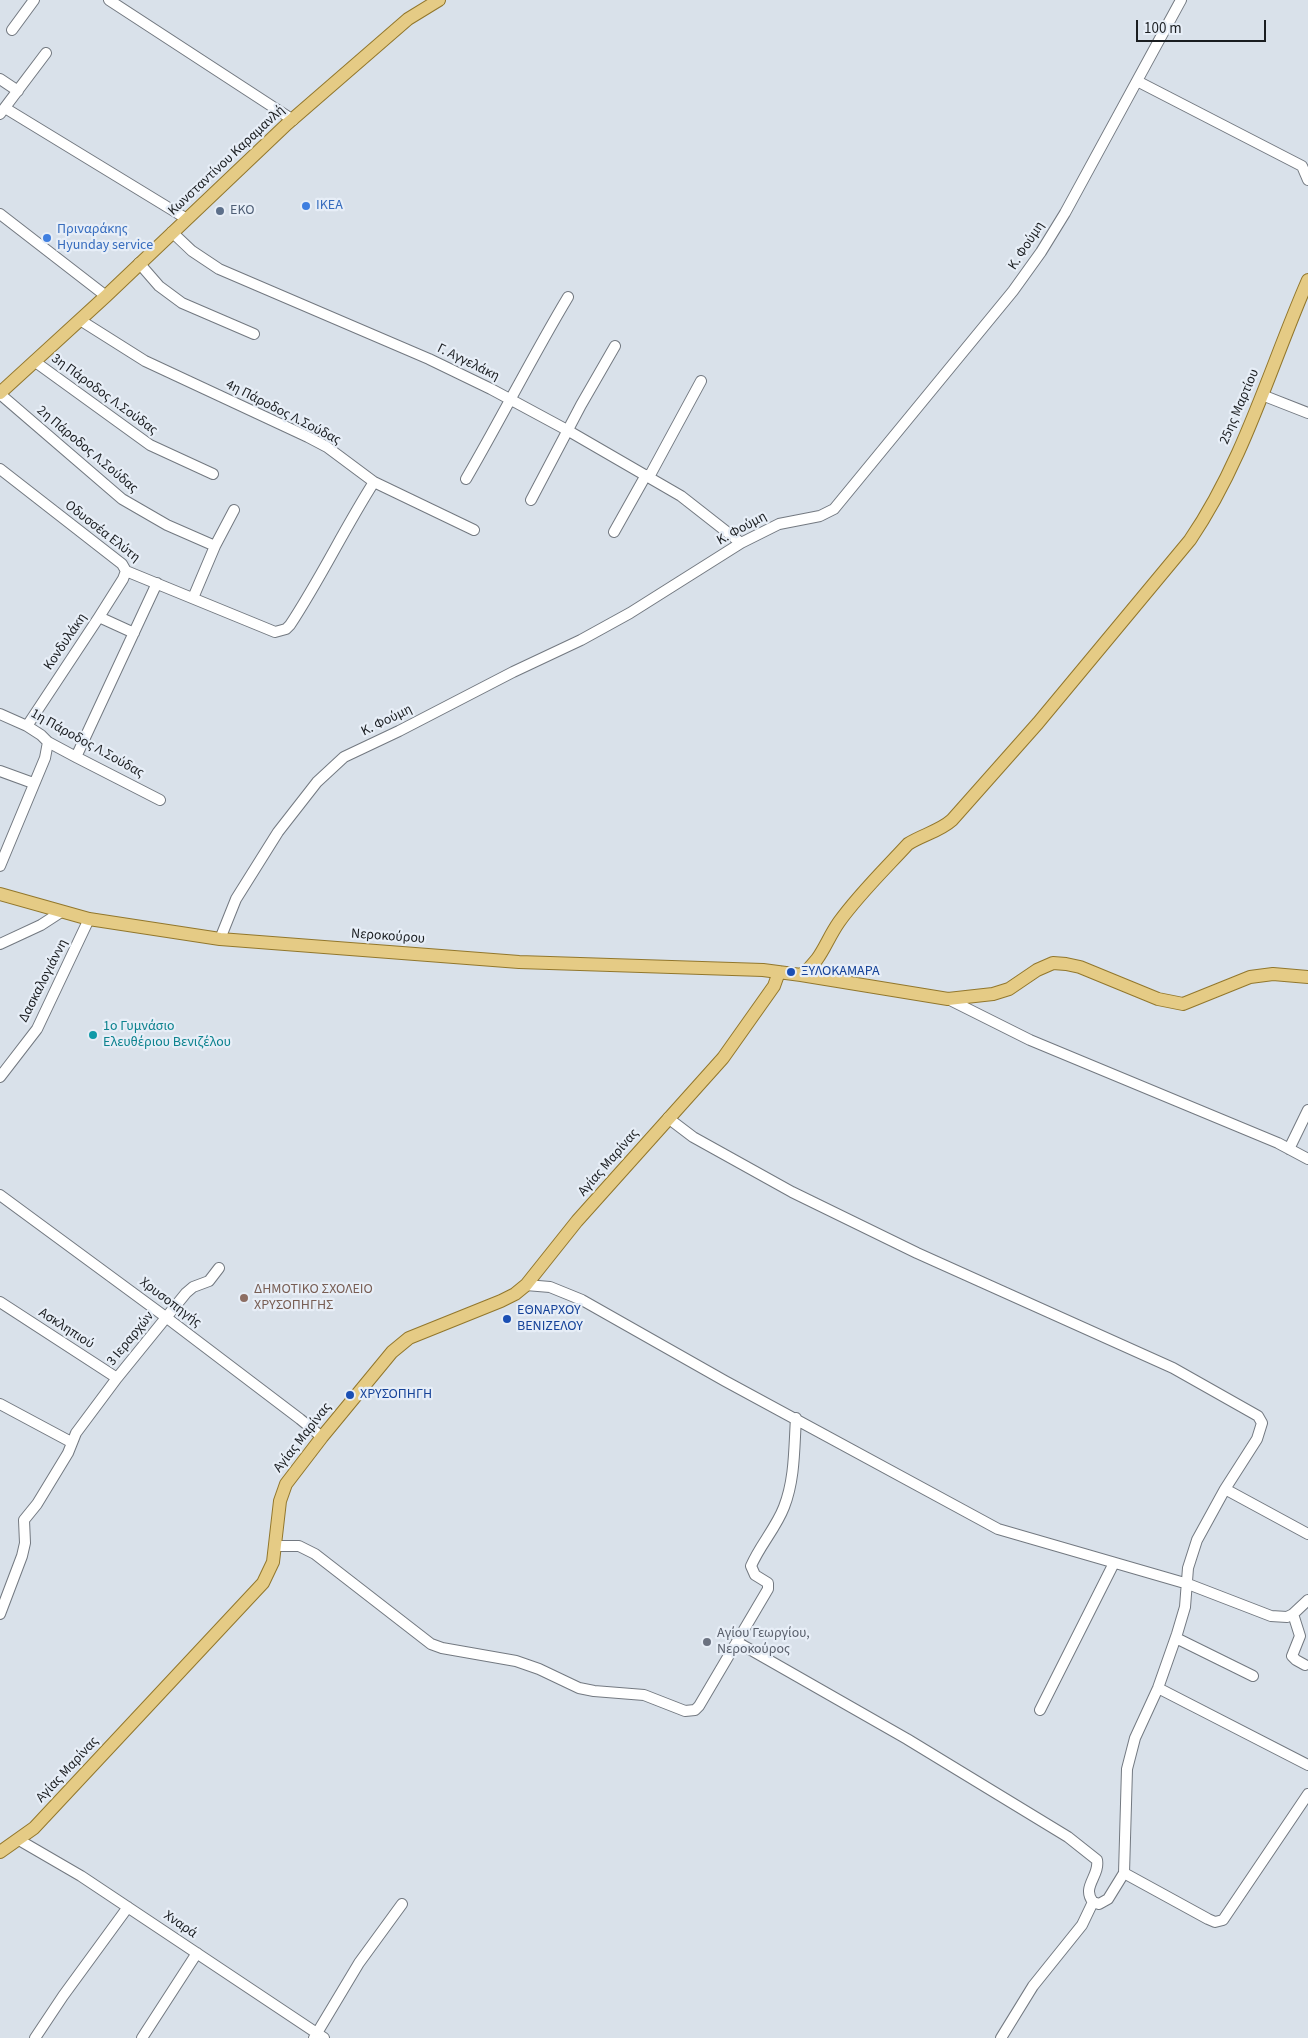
<!DOCTYPE html>
<html>
<head>
<meta charset="utf-8">
<style>
	body { margin:0 }
	#map { position:relative; width:1308px; height:2038px; overflow:hidden; background:#d9e1ea; font-family:"Source Sans 3",sans-serif }
	canvas { display:block }
	.scale { position:absolute; left:1136px; top:20px; width:130px; height:22px; box-sizing:border-box; border:2px solid #1a1d20; border-top:0; padding-left:6px; font-size:15px; line-height:18px; white-space:nowrap; color:#1a1d20; -webkit-text-stroke:4px #e7eef7; paint-order:stroke }
</style>
</head>
<body>
<div id="map">
<canvas width="1308" height="2038"></canvas>
<div class="scale">100 m</div>
</div>
<script>
const ctx = document.querySelector('canvas').getContext('2d');
ctx.lineJoin = 'round';
function stroke(path, color, width, dash) { ctx.strokeStyle = color; ctx.lineWidth = width; ctx.lineCap = dash ? 'butt' : 'round'; ctx.setLineDash(dash || []); ctx.stroke(path); }
function label(font, color, halo, rows, align = 'center') {
  ctx.font = font + ' "Source Sans 3",sans-serif'; ctx.lineWidth = 4.5; ctx.setLineDash([]); ctx.textBaseline = 'middle'; ctx.strokeStyle = halo; ctx.fillStyle = color; for (const [text, x, y, turn = 0] of rows) {
    ctx.save(); ctx.translate(x, y); ctx.rotate((+turn || 0) * Math.PI / 180); ctx.textAlign = isNaN(turn) ? turn : align; if (halo) ctx.strokeText(text, 0, 0); ctx.fillText(text, 0, 0); ctx.restore();
  }
}
const minor = new Path2D(`
	M109,0L293,120
	M12,30L34,0
	M0,79L18,91
	M1137,81L1302,166L1308,180
	M5,108L187,219
	M0,114L46,53
	M0,214L106,296
	M172,232L192,251L219,269L429,359L491,389L567,430L681,496L741,543
	M139,263L159,286L182,303L254,334
	M80,320L145,361L308,437L327,447L374,482L474,530
	M34,361L150,445L213,474
	M0,394L122,499L167,525L215,546
	M1262,395L1308,413
	M0,469L122,564L126,571L275,632L286,629L290,625C321,578 344,529 374,482
	M649,477L701,381
	M466,479C501,419 532,357 568,297
	M531,500L581,405L615,346
	M614,532L646,475
	M193,598L215,546L234,510
	M99,617L134,633
	M0,714L27,726L41,735L48,742L76,757L160,800
	M27,726L99,617L123,579L126,571
	M76,757L157,583
	M0,771L33,783
	M0,866L45,758L48,742
	M220,939L236,899L278,832L317,782L344,757L399,731L513,672L581,640L630,613L741,543L779,524L820,516L834,509L1013,291L1041,252L1065,213L1181,0
	M0,944L41,925L61,912
	M948,999L1030,1040L1278,1143L1308,1159
	M0,1077L37,1029L89,919
	M668,1118L693,1137L792,1192L917,1253L1173,1368L1258,1416L1262,1423L1257,1439L1225,1489L1197,1540L1188,1568L1185,1607L1177,1634L1158,1688L1135,1738L1127,1769L1124,1873
	M1289,1149L1308,1110
	M0,1195L167,1318L300,1419L322,1437
	M526,1285L550,1287L582,1300L725,1381L998,1529L1188,1584L1271,1616L1287,1617L1293,1614L1308,1600
	M0,1302L117,1378
	M0,1404L71,1442
	M1225,1489L1308,1534
	M276,1546H299L315,1554L431,1644L442,1648L516,1661L539,1669L579,1688L594,1691L644,1695L685,1711L695,1710L699,1706L768,1589V1583L755,1575L751,1566C760,1545 776,1528 784,1507C795,1479 794,1448 796,1418
	M0,1614L22,1556L25,1543L24,1520L37,1504L68,1453L76,1433L117,1378L186,1293L193,1287L209,1281L219,1268
	M1293,1614L1300,1636L1292,1656L1296,1660L1305,1665
	M1176,1638L1253,1676
	M737,1642L907,1739L1068,1837L1097,1860C1100,1876 1081,1887 1093,1902L1099,1904L1108,1899L1124,1873L1208,1919L1215,1922L1223,1920L1308,1794
	M1158,1688L1308,1765
	M1040,1710L1114,1563
	M19,1840L81,1876L324,2038
	M35,2038L63,1996L128,1907
	M142,2038L197,1953
	M314,2038L359,1963L402,1904
	M1001,2038L1033,1986L1082,1925L1093,1902`);
const major = new Path2D(`
	M0,393L106,296L287,124L408,19L439,0
	M0,894L89,919L220,939L519,962L763,970L801,975L948,999L993,994L1009,989L1037,970L1053,963L1066,964L1080,967L1158,999L1183,1004L1250,977L1273,974L1308,977
	M801,975C822,960 825,942 839,922C859,894 885,869 908,844C922,835 940,831 952,820L1038,723L1190,540C1244,461 1270,367 1308,280
	M0,1852L34,1828L263,1583L273,1562L280,1501L286,1484L322,1437L392,1352L409,1338L501,1301L515,1294L526,1285L577,1221L723,1058L774,986L779,972`);
const markers = [
	[306,206,5,"#3f7fe0"],
	[220,211,5,"#5c6f8a"],
	[47,238,5,"#3f7fe0"],
	[791,972,5,"#1a4fb4"],
	[93,1035,5,"#0f9aa8"],
	[244,1298,5,"#8d6e63"],
	[507,1319,5,"#1a4fb4"],
	[350,1395,5,"#1a4fb4"],
	[707,1642,5,"#6b7280"]
];
const streetNames = [
	["Κωνσταντίνου Καραμανλή",227,161,-43],
	["Κ. Φούμη",1027,246,-57],
	["Γ. Αγγελάκη",468,363,26],
	["3η Πάροδος Λ.Σούδας",104,395,36],
	["25ης Μαρτίου",1240,407,-67],
	["4η Πάροδος Λ.Σούδας",283,413,27],
	["2η Πάροδος Λ.Σούδας",87,450,40],
	["Κ. Φούμη",742,529,-29],
	["Οδυσσέα Ελύτη",102,532,38],
	["Κονδυλάκη",66,642,-56],
	["Κ. Φούμη",387,721,-26],
	["1η Πάροδος Λ.Σούδας",87,744,29],
	["Νεροκούρου",388,937,4],
	["Δασκαλογιάννη",44,981,-63],
	["Αγίας Μαρίνας",609,1163,-49],
	["Χρυσοπηγής",170,1303,37],
	["Ασκληπιού",66,1329,33],
	["3 Ιεραρχών",131,1339,-51],
	["Αγίας Μαρίνας",303,1438,-52],
	["Αγίας Μαρίνας",68,1770,-47],
	["Χναρά",180,1925,34]
];
const shopNames = [
	["IKEA",316,206],
	["Πριναράκης",57,230],
	["Hyunday service",57,246]
];
const serviceNames = [
	["EKO",230,211]
];
const transitNames = [
	["ΞΥΛΟΚΑΜΑΡΑ",801,972],
	["ΕΘΝΑΡΧΟΥ",517,1311],
	["ΒΕΝΙΖΕΛΟΥ",517,1327],
	["ΧΡΥΣΟΠΗΓΗ",360,1395]
];
const cultureNames = [
	["1ο Γυμνάσιο",103,1027],
	["Ελευθέριου Βενιζέλου",103,1043]
];
const educationNames = [
	["ΔΗΜΟΤΙΚΟ ΣΧΟΛΕΙΟ",254,1290],
	["ΧΡΥΣΟΠΗΓΗΣ",254,1306]
];
const worshipNames = [
	["Αγίου Γεωργίου,",717,1634],
	["Νεροκούρος",717,1650]
];
stroke(minor, '#737981', 12);
stroke(major, '#92772c', 14);
stroke(minor, '#fff', 10);
stroke(major, '#e5cb85', 12);
for (const [x, y, r, color] of markers) { const dot = new Path2D(); dot.arc(x, y, r, 0, 2 * Math.PI); ctx.fillStyle = color; ctx.fill(dot); stroke(dot, '#e7eef7', 2); }
label('14px', '#1a1d20', '#e7eef7', streetNames);
label('14px', '#366cbe', '#e7eef7', shopNames, 'left');
label('14px', '#4e5e75', '#e7eef7', serviceNames, 'left');
label('14px', '#164399', '#e7eef7', transitNames, 'left');
label('14px', '#0d838f', '#e7eef7', cultureNames, 'left');
label('14px', '#785e54', '#e7eef7', educationNames, 'left');
label('14px', '#5b616d', '#e7eef7', worshipNames, 'left');
</script>
</body>
</html>
